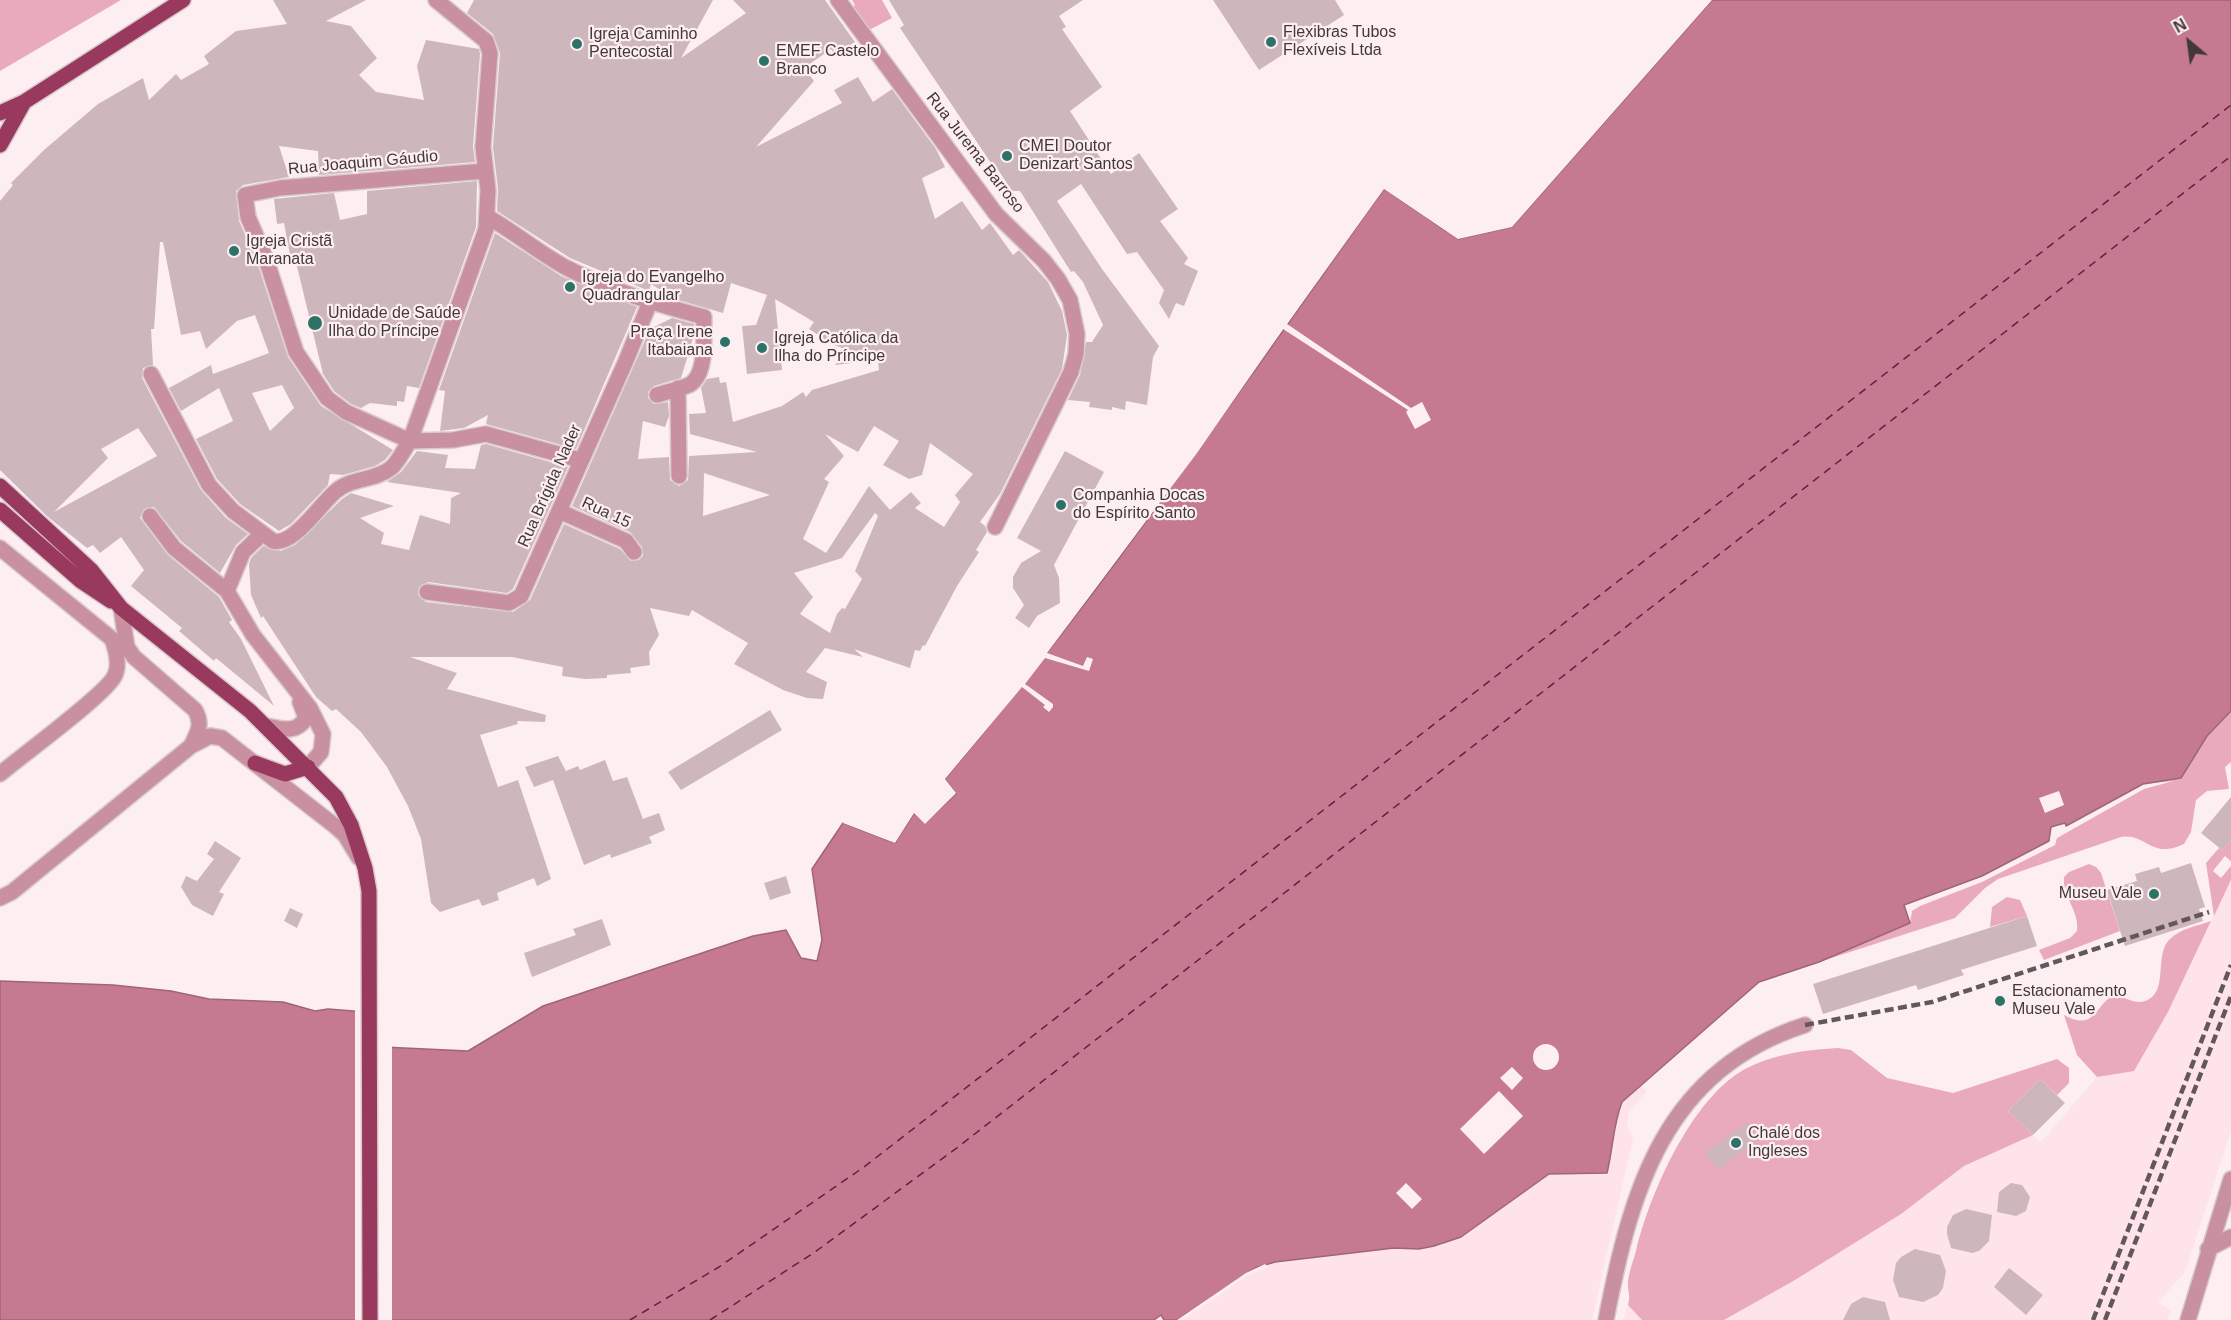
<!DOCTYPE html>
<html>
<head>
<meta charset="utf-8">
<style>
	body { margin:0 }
	#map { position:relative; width:2231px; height:1320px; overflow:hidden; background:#fdeef2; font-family:Helvetica,sans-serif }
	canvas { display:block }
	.north { position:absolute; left:2159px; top:12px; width:60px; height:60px; -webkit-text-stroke:4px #fdeef2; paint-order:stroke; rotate:331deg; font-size:16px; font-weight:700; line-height:24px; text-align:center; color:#42383a }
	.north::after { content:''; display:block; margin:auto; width:21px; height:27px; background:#42383a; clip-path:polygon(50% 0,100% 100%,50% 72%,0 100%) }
</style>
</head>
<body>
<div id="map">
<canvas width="2231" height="1320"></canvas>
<div class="north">N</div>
</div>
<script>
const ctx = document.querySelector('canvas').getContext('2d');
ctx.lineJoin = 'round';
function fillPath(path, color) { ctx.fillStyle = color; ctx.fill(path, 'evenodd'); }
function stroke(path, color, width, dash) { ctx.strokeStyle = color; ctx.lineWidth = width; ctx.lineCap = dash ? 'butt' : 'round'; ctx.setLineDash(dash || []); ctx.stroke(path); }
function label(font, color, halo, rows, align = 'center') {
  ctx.font = font + ' Helvetica,sans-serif'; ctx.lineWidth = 4.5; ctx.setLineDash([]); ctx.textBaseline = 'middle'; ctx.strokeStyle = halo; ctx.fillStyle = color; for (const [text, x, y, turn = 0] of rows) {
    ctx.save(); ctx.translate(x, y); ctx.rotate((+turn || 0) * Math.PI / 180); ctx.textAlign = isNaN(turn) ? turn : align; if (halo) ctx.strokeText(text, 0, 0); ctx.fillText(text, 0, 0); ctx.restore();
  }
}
const built = new Path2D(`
	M2231,880V1131L2185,1272L2158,1302L2171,1311L2168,1320H1724L1795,1280L1964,1166L2033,1135L2040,1143L2097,1077L2134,1070L2168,1012Z
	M1640,1085L1647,1091L1629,1111L1627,1125L1633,1138L1592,1320H1177L1246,1273L1265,1264L1394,1248L1419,1249L1434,1246L1461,1237L1549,1174L1607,1173L1614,1122L1622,1102Z
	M1628,1305L1642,1320H1623Z`);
const green = new Path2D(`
	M0,0H121L0,71Z
	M852,0H882L892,18L869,30L852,7L855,5Z
	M2231,664V762L2225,767L2229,789L2207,791L2196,800L2191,832L2184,844C2150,860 2147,833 2121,837L1998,879L1985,888L1955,918L1819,962L1910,923L1912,911L1920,906L1982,882L2055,845L2057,838L2144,789L2173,781L2143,784Z
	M2231,840V861L2225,856L2213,871L2221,878L2231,866V880L2214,916L2206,863L2219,848L2222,850Z
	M2089,864L2096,867L2101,873L2120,931L2044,960L2039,950L2070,938L2077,931C2080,912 2062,896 2064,877L2069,872Z
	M2007,897L2020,900L2027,916L1990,927L1992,907Z
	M2211,921L2168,1012L2134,1071L2097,1077L2077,1055L2064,1015C2097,1033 2095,1002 2115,995C2124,996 2131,1003 2141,1002C2171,997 2153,957 2169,940C2180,928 2198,926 2211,921Z
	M1838,1048L1851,1050L1887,1078L1953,1093L2057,1059L2069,1068V1083L2057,1095L2040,1079L2008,1111L2033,1135L1964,1166L1901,1214L1795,1280L1724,1320H1642L1628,1305C1630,1298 1629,1295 1628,1287C1627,1277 1633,1262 1636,1251C1649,1196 1688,1107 1737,1074C1766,1055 1803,1050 1838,1048Z`);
const water = new Path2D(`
	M1712,0H2231V711L2207,736L2181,778L2143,784L2066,826L2065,823L2051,827L2049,841L1982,876L1904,905L1910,923L1819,962L1759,982L1622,1102C1613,1125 1613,1149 1607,1173L1549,1174L1461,1237L1434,1246L1419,1249L1394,1248L1275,1262L1255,1268L1177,1320H1164L1161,1315L1154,1320H0V981L113,985L171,991L209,999L283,1002L315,1011L328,1009L366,1012L383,1047L468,1051L543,1006L753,936L786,930L801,958L817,961L822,940L812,869L843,823L895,843L914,813L925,823L956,794L945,779C1103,592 1241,388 1384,189L1458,239L1512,227Z`);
const pier = new Path2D(`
	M1708,0H1712L1512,227L1458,239L1384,189L1287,324L1411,408L1422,402L1431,420L1415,429L1406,412L1408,410L1283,329L1197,453L1047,653L1083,666L1087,657L1093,659L1089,671L1045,658L1025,684L1053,704V707L1049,712L1043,707L1045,705L1022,687L945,779L956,793L925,824L914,813L895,843L843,823L844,820L894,839L912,811L916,810L925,819L952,793L942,777L1042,656L1195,451L1382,187L1386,186L1459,236L1510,224Z
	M2059,791L2064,805L2045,813L2039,798Z
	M355,1008L368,1010L385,1044L392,1045V1320H355Z
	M1533 1057a13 13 0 1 1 26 0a13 13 0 1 1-26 0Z
	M1512,1067L1523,1078L1512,1090L1500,1078Z
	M1499,1091L1523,1116L1484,1154L1460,1129Z
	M1406,1183L1422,1199L1412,1209L1396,1193Z
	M1265,1264L1269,1267L1248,1275L1183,1320H1177L1246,1273Z`);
const ferry = new Path2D(`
	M630,1320L719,1267L864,1167L2231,105
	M710,1320L815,1252L958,1147L2231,156`);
const building = new Path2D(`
	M273,0H366L326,21L351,26L377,58L359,75L376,92L424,100L417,66L426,40L479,49L480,54L473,146L475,162L319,175L318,151L279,146L289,177L243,185L236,191L239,221L257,262L288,357L321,406L393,450L385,460L375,466L343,475L330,474L328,485L291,524L279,531L240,504L217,479L196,439L233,421L219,388L181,411L169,388L211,365L213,374L269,353L255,315L237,321L206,349L200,331L181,335L163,242H160L154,329H151L153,365L143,368L142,378L201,490L226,518L248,534L236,545L220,573L181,541L154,507L144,509L140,518L168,555L219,597L232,620L229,622L241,639L274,706L216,658L214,661L179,631L182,628L131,586L144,570L121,537L100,553L93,545L87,548L48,517L0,470V201L13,185L11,183L44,150L98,104L143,78L149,100L176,74L181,80L209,64L204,56L236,31L287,24ZM282,385L294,408L270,431L252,393ZM138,428L157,456L54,512L108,458L101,449Z
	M474,0H713L681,58L746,13L733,0H825L855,42L834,54L831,49L804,68L814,81L756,147L842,103L834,90L858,77L873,102L892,89L936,149L945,167L922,178L935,219L962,201L982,230L990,223L1013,255L1019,250L1048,282L1062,311L1067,335L1062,369L1000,494L980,522L985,526L987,532L976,550L979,552L957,586L925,646L923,645L920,651L915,650L910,668L854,649L863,657L825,648L806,672L827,682L823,699L807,698L783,690L734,664L748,643L692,610L689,616L650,608L659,635L649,652L650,665L630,668L631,673L607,675V678L585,679L562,676L563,667L512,657H410L457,673L447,689L546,715L545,722L517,721L518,724L480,735L498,787L518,780L551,879L537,886L534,878L497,893L499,900L482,906L479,899L440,912L431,903L421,839L408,806L387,767L361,732L336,709L332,711L316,697L263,616L261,618L251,595L249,564L251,558L263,546L281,551L295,545L342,499L351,493L394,506L360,518L384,533L381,544L409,550L420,515L450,524L451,498L461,493L387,482L401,472L417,451L448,455L445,468L475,469L481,445L486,444L568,467L513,589L507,593L428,582L419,587L418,595L426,602L513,612L530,600L564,524L620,549L631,561L639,560L643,556L642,547L630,532L572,506L650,329L672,318L694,324V335L681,378L654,386L648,392V398L654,404L668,402L669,416L665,427L643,421L638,459L669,457L670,480L679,486L688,480L689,456L757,452L690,434L689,414L706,413L701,388L707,379L719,377L720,383L726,382L733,422L782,406L803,392L806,397L812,390L879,370L878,360L835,365L848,350L834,345L809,329L814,322L775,299L782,370L747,374L742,326L756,325L767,295L731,283L723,313L675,299L651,284L649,291L570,258L497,211L498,189L493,147L500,53L493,34L467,13ZM874,426L899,441L883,465L909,479L922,475L930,443L973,474L955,495L960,502L944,527L915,508L921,503L911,492L890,510L869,486L826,553L803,539L829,482L824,479L844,456L825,434L858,452ZM704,473L770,495L703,516ZM875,513L878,516L855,571L862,579L845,609L842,608L837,614L830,633L800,614L813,597L794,573L842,558Z
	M889,0H1083L1059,16L1066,27L1062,29L1102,87L1070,111L1111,174L1139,153L1178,209L1160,221L1188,258L1184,264L1198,271L1184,306L1176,303L1169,319L1159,303L1164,290L1137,252L1127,254L1081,184L1057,201L1102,269L1159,346L1153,357L1147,405L1126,401L1125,410L1112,407V410L1089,407L1090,402L1068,400L1080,375L1086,342H1092L1103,325L1083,282L1074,271L1071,272L1020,191H1012L995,165L993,166L900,28L904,25Z
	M1213,0H1335L1344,15L1259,70Z
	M477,181L476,227L419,388L407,386L404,402L397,401V406L370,403L361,408L351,404L334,391L323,374L294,254L290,255L284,223L277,224L274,199L334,193L340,220L367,214V191Z
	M495,233L561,276L637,307L576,449L486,424L488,415L464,428L440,431L445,391L439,390Z
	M1065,451L1104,472L1054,565L1059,578L1060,603L1037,616L1029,628L1015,618L1024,605L1013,588V577L1021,563L1041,551L1017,538Z
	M770,710L782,730L681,790L668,772Z
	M558,756L566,771L578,766L580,770L605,760L613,781L627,777L643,819L659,813L665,830L649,837L652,843L611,858L610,854L584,865L553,780L534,787L525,767Z
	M2231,797V840L2222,850L2201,833Z
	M215,841L241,858L219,892L224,894L213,916L192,905L181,887L186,876L197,881L214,859L207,854Z
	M2191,863L2205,907L2199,909L2203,921L2125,946L2107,890L2137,881L2135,874L2159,867L2161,873Z
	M786,876L791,893L770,900L764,883Z
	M290,908L303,914L297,928L284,921Z
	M2027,916L2037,946L1961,970L1964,975L1918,990L1916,985L1823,1014L1813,984Z
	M602,919L611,945L532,977L524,953L576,935L573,929Z
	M2040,1079L2065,1103L2033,1135L2008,1111Z
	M1746,1123L1759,1139L1718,1170L1705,1153Z
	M2011,1183L2022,1185L2030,1197L2026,1211L2016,1216L1997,1212L1999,1192Z
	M1966,1209L1992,1215L1989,1241L1979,1251L1972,1253L1951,1248L1947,1234V1227L1953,1215Z
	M1915,1249L1940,1255L1946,1271L1943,1288L1938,1295L1923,1302L1899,1297L1893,1280L1896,1263L1901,1257Z
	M2009,1268L2043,1295L2026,1315L1994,1287Z
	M1863,1297L1885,1302L1890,1320H1843L1851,1304Z`);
const minor = new Path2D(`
	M838,0L996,214L1044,261L1058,279L1070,300L1077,334L1076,354L1071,372L995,527
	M485,171L280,188L245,195L248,217L266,259L296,352L327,398L346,412L410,441L453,440L486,434L580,460
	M488,217C514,232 538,252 565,267C609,290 656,304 704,317C703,335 708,375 689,385C679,389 667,392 657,395
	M151,374L209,485L233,511L273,541C293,547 321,503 336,491C352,477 375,481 391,468C399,461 404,449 410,441L486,229L488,190L483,147L490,53L486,41L436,0
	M678,388L679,476
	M559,511L626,541L634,552
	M150,516L174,548L227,591L253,635L310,708L323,734L321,752L308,767
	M0,548L112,639C116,650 120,664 115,675C108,693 21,756 0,774
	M227,591L243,552L262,534
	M427,592L509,603L521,596L625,363L650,302
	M121,608L127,647L134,657L195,710C203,724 198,732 191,746
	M267,726C283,729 296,734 306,718L300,702
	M0,898L12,892L191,746L210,736L222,738L335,826L345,835L359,858
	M2208,1249L2231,1237
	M1606,1320C1631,1189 1665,1070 1805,1025
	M2188,1320L2231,1179`);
const major = new Path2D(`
	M0,113L24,102
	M0,145L24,102L183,0
	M0,486L91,570L121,608L250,711L336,797L351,825L365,868L369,891L370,1320
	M0,510L81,581L111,601
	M255,763L285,774L308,767`);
const rail = new Path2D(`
	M1805,1025L1932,1002L2209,912
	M2093,1320L2231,965
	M2105,1320L2231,996`);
const markers = [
	[1271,42,6,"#2d7266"],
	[577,44,6,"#2d7266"],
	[764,61,6,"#2d7266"],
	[1007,156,6,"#2d7266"],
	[234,251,6,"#2d7266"],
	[570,287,6,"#2d7266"],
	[315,323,8,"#2d7266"],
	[725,342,6,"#2d7266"],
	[762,348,6,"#2d7266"],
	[1061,505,6,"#2d7266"],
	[2154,894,6,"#2d7266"],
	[2000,1001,6,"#2d7266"],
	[1736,1143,6,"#2d7266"]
];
const poiNames = [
	["Flexibras Tubos",1283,33],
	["Flexíveis Ltda",1283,51],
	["Igreja Caminho",589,35],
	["Pentecostal",589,53],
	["EMEF Castelo",776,52],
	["Branco",776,70],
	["CMEI Doutor",1019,147],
	["Denizart Santos",1019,165],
	["Igreja Cristã",246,242],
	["Maranata",246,260],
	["Igreja do Evangelho",582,278],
	["Quadrangular",582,296],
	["Unidade de Saúde",328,314],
	["Ilha do Príncipe",328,332],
	["Praça Irene",713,333,"right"],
	["Itabaiana",713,351,"right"],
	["Igreja Católica da",774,339],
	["Ilha do Príncipe",774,357],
	["Companhia Docas",1073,496],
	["do Espírito Santo",1073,514],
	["Museu Vale",2142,894,"right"],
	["Estacionamento",2012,992],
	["Museu Vale",2012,1010],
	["Chalé dos",1748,1134],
	["Ingleses",1748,1152]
];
const streetNames = [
	["Rua Jurema Barroso",975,153,52],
	["Rua Joaquim Gáudio",363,163,-5],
	["Rua Brígida Nader",550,486,-66],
	["Rua 15",606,513,25]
];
fillPath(built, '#fee3ea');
fillPath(green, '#e9aabc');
fillPath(water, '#c57a92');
stroke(water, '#9e6678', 1.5);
fillPath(pier, '#fdeef2');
stroke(ferry, '#72183f', 1.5, [8, 6]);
fillPath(building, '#ceb6bd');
stroke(minor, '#d8cacd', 18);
stroke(major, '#d8cacd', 18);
stroke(minor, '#c890a1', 15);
stroke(major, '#9a395e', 15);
stroke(rail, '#62575a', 4.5, [9, 4.5]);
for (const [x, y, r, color] of markers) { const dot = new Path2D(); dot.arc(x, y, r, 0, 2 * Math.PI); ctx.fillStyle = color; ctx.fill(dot); stroke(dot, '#fdeef2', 2); }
label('16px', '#42383a', '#fdeef2', poiNames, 'left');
label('16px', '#42383a', '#fdeef2', streetNames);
</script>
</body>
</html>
